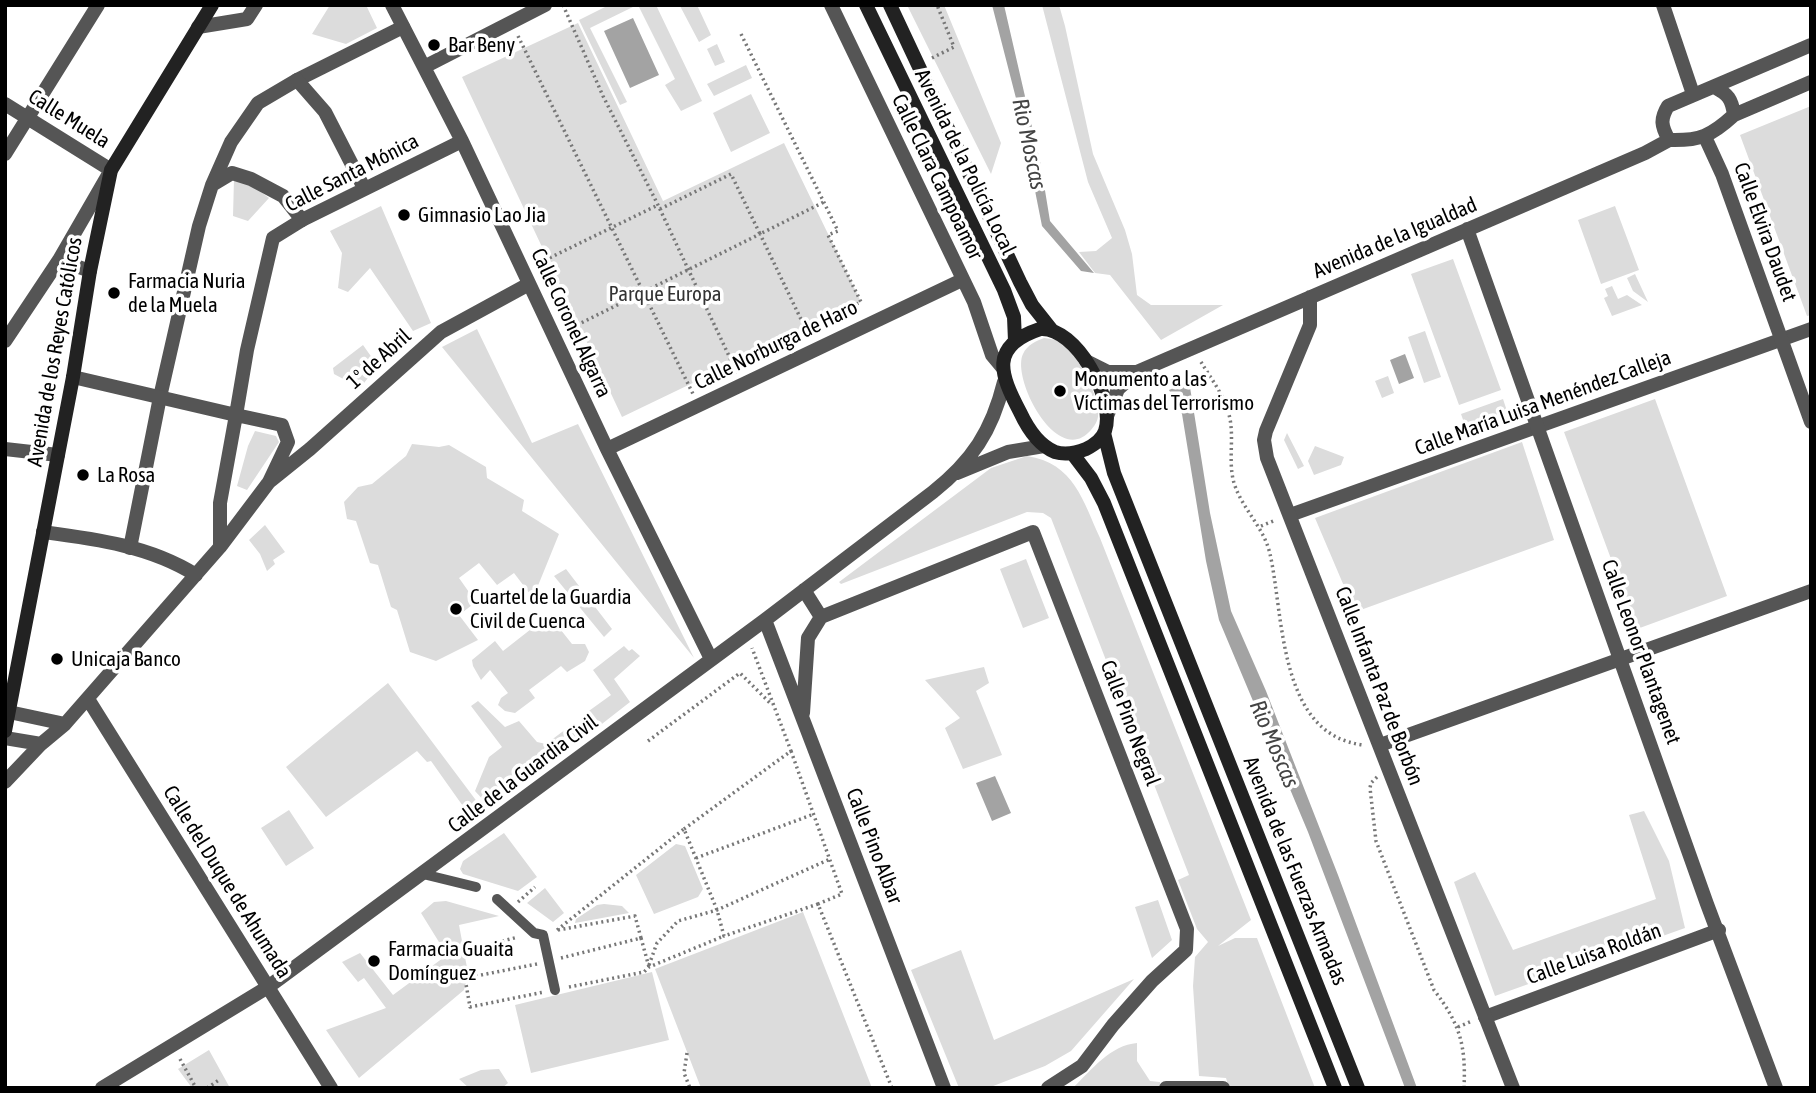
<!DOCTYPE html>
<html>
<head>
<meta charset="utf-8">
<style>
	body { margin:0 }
	#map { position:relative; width:1816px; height:1093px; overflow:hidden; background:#fff; font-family:"Asap Condensed",sans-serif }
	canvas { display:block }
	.frame { position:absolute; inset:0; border:7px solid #000; pointer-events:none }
</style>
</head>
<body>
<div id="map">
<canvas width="1816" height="1093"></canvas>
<div class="frame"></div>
</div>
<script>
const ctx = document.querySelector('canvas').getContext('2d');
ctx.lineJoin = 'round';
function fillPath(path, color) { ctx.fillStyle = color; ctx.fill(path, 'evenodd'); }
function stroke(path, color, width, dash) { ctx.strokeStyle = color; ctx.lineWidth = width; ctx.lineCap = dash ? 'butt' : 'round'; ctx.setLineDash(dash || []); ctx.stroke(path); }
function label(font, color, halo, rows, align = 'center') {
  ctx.font = font + ' "Asap Condensed",sans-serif'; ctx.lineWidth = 7; ctx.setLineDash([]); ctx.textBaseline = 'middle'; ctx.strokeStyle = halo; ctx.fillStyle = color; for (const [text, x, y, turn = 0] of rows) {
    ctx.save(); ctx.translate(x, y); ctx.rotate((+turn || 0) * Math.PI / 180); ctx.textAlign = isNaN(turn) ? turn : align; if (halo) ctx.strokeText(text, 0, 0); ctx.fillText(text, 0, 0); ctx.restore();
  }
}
const green = new Path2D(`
	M330,5H366L377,28L346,44L312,34Z
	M609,5H637L590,28L627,102L620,105L579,20Z
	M638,5H656L702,101L681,111L665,85L675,79Z
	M697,5L711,35L699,42L680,6Z
	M907,5H944L1001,143L991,174Z
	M1042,5H1059L1065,26L1093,154L1125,230L1132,254L1137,295L1151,305H1223L1161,340L1110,275L1095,273L1079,252L1096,251L1112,238L1088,182Z
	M578,23L663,201L784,143L861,302L622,417L462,77Z
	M717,44L725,62L715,66L707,49Z
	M746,65L752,78L714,96L707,84Z
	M751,94L770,133L731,152L713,113Z
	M1811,106V315L1807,316L1740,135Z
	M234,179L249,183L269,198L248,221L233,216Z
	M381,206L431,323L413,331L370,268L348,292L338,288L342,253L330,231Z
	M1615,206L1639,270L1601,284L1578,220Z
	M1453,259L1501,390L1459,405L1411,274Z
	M1635,274L1648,302L1633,291L1627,278Z
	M1612,286L1618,299L1627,295L1642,305L1612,316L1604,298L1608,296L1605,289Z
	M477,329L532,443L578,424L694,658L442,347Z
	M1425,331L1441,377L1424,383L1408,337Z
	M1044,338C1049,339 1055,339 1060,341C1075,349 1098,394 1098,411C1099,419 1096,424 1091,430C1058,469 1011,379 1023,354C1027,345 1036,341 1044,338Z
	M363,345L375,362V369L364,383L347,381L334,374L333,368Z
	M1388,376L1394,393L1382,398L1375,381Z
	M1503,399L1509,417L1467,431L1461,414Z
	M1655,399L1727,596L1637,629L1564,432Z
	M255,431L276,436L279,442L247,490L237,486L248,446Z
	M1287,433L1304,466L1298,469L1284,440Z
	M1522,442L1554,540L1355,612L1315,518Z
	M412,444L439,447L449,445L486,467L487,478L524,500L522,511L559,534L533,598L514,573L497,585L479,563L459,578L476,602L459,615L478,640L436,661L410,652L397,610L391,607L378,565L370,563L356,521L347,519L344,502L358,487L372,484L406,456Z
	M1315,446L1344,457L1341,465L1314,475L1308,461Z
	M1027,456C1074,463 1083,501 1100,538L1251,920L1218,946L1235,938H1257L1315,1088H1229L1226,1078L1199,1076L1193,986L1195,957L1208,942L1197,929L1178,880L1189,875L1051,518L1043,513L1027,512L841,584L839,582L991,468Z
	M265,525L285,552L273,560L275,564L267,571L260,554L249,540Z
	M1026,559L1049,618L1023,628L1000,569Z
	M566,569L612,629L604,637L554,576Z
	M549,615L572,644H585L589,652L585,661L567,672L561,666L529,690L535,698L515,713L505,711L498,705L501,698L508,693L490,670L481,680L473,666L472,660L495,641L503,651Z
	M624,646L629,651L632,649L640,656L614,679L630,702L598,727L586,713L611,695L593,670Z
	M984,667L989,683L976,691L1002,755L963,769L945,728L960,718L925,680Z
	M388,683L478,803L465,809L431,761L427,762L417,751L326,817L286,767Z
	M478,701L505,727L519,721L537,742L546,744L574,723L586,736L486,803L475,791L489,757L502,747L471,706Z
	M289,810L314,848L286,866L261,828Z
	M1644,811L1669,861L1685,928L1495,996L1454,882L1475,872L1513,950L1656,899L1629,815Z
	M504,833L537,877L518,891L463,874L460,869L463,861Z
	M676,844L685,846L703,889L698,897L654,914L636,875Z
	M545,888L564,913L553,922L527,903Z
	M1158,900L1172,940L1152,958L1135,907Z
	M446,901L499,916L459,925L468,973L464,990L359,1078L326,1030L386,1008L364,978L358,982L342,962L360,953L393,995L447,955L421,913L434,902Z
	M604,904L622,906L629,913L575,923L576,919L597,905Z
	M803,912L872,1088H701L655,969Z
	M961,950L994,1040L1134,979L1071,1051L1045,1066L988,1088H959L911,970Z
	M652,972L669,1040L531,1073L515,1005Z
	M1137,1043V1061L1150,1081L1160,1082V1088H1073C1091,1070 1111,1045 1137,1043Z
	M209,1050L230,1088H192L178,1069Z
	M499,1069L508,1083L502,1088H469L459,1079L481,1070Z`);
const water = new Path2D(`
	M992,5H1004L1041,166L1050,221L1094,273L1081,271L1042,226L1019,110Z
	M633,18L659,75L630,88L604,31Z
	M1405,354L1414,378L1399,384L1390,360Z
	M1189,381L1210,513L1231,611L1266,691L1338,875L1417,1088H1405L1308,832L1219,620L1206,561L1182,414L1169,390Z
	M995,776L1011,813L992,821L976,783Z`);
const path = new Path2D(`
	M563,5L603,96L658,205L737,373
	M741,34L838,231L828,235L861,302L806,329
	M518,36L693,394
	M932,58L954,47L937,5
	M660,209L731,174L760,234L824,202
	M535,265L658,205
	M567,330L760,234L810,338
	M1201,362C1212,380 1226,398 1230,419C1234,440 1228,462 1234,483C1242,509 1264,527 1270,554C1284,615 1278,736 1364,745
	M1261,526L1276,520
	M648,741L740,673L772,705
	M791,751L842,894L818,904
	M1377,777L1371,783L1370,788L1376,841L1434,990C1460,1024 1466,1045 1464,1088
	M684,829L791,751L752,648
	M696,858L814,814
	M518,902L535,887
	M557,930L684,829L717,910L724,936L818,904L892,1088
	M558,930L635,916L641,938
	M465,951L518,937
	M561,958L641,938L649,967
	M537,964L471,977L466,984L470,1007L544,992
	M649,965L657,943L678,921L717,910L830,859
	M569,987L644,972L649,967L724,936
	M1458,1027L1472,1021
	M687,1053L684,1073L690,1088
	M180,1059L196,1088
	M207,1088L219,1080`);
const service = new Path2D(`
	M423,874L476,887
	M497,899L534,933L543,935L555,990`);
const pedestrian = new Path2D(`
	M212,185L232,173L251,179L283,196L302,220
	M5,449L58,455
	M1290,515L1811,329
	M130,548L160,397L199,226L212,185L231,142L258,103L297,80L403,27
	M1485,1017L1719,930
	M1166,1088H1223`);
const minor = new Path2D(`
	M392,5L462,141L607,449L711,659
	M831,5L974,302L992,355L1002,367
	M1663,5L1693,94
	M198,27L247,19L256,5
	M424,67L545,5
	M297,80L325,112L364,188
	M1714,87C1728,94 1732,99 1734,115C1711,136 1700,141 1669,140C1661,126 1660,119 1668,106L1811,45
	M5,104L111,170L59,260L5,341
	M1734,115L1811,82
	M1705,137L1722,174L1811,422
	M5,154L98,5
	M1467,229L1707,904L1776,1088
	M59,260L90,271
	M1310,297V325L1266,431L1264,440L1267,458L1513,1088
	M1086,361L1108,372H1137L1645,153L1669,140
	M73,377L236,415L247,350L273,238L302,220L462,141
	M236,415L282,425L288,442L269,482L220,547V503Z
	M1107,416L1118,389L1137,372
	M607,449L962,280
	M957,473L1008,452L1044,446
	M269,482L310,449L441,332L529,284
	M43,532C96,539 150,546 196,575
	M804,590L821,617
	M821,617L1033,532L1187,929L1186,950L1152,981L1113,1025L1082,1066L1048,1088
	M765,620L944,1088
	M88,699L331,1088
	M9,712L65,724
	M803,713L808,638L821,617
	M5,738L41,744
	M1380,745L1811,591
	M5,782L41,744L65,724L220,547
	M102,1088L268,987L765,620L933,492C972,461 992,431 1004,382`);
const secondary = new Path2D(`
	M866,5L1004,290L1014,317L1015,341
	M890,5L1020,282L1032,305L1051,329
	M1040,329C1076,326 1116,400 1105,431C1102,440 1094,445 1086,449C1076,453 1065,455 1055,452C1038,445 1027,427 1020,412C1000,374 989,346 1040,329Z
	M1104,433L1114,473L1358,1088
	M1072,453L1091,478L1104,503L1335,1088
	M5,731L73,377L90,271L111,170L212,5`);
const markers = [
	[434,45,7,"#000"],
	[404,215,7,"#000"],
	[114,293,7,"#000"],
	[1060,391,7,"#000"],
	[83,475,7,"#000"],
	[456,609,7,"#000"],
	[57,659,7,"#000"],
	[374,961,7,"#000"]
];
const poiNames = [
	["Bar Beny",448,45],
	["Gimnasio Lao Jia",418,215],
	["Farmacia Nuria",128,281],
	["de la Muela",128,305],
	["Monumento a las",1074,379],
	["Víctimas del Terrorismo",1074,403],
	["La Rosa",97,475],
	["Cuartel de la Guardia",470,597],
	["Civil de Cuenca",470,621],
	["Unicaja Banco",71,659],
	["Farmacia Guaita",388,949],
	["Domínguez",388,973]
];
const streetNames = [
	["Calle Muela",69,119,32],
	["Avenida de la Policía Local",965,162,64],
	["Calle Santa Mónica",352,173,-27],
	["Calle Clara Campoamor",937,177,64],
	["Calle Elvira Daudet",1765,232,70],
	["Avenida de la Igualdad",1395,238,-23],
	["Calle Coronel Algarra",571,323,65],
	["Calle Norburga de Haro",776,345,-26],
	["Avenida de los Reyes Católicos",55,352,-80],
	["1º de Abril",379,359,-42],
	["Calle María Luisa Menéndez Calleja",1543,403,-20],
	["Calle Leonor Plantagenet",1641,652,70],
	["Calle Infanta Paz de Borbón",1379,686,69],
	["Calle Pino Negral",1130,723,69],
	["Calle de la Guardia Civil",523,774,-37],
	["Calle Pino Albar",874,846,69],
	["Avenida de las Fuerzas Armadas",1295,871,68],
	["Calle del Duque de Ahumada",227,882,58],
	["Calle Luisa Roldán",1594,954,-20]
];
const parkNames = [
	["Parque Europa",665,294]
];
const waterNames = [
	["Rio Moscas",1029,144,78],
	["Rio Moscas",1274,744,67]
];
fillPath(green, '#dcdcdc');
fillPath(water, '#a3a3a3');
stroke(path, '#777', 3.5, [2, 3.5]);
stroke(service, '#555', 10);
stroke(pedestrian, '#555', 14);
stroke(minor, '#555', 14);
stroke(secondary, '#222', 14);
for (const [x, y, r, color] of markers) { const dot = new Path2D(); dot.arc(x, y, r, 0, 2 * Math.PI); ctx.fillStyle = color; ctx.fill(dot); stroke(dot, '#fff', 2.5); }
label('21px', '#000', '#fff', poiNames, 'left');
label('21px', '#000', '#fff', streetNames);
label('21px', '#333', '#fff', parkNames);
label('italic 23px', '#444', '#fff', waterNames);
</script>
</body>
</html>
